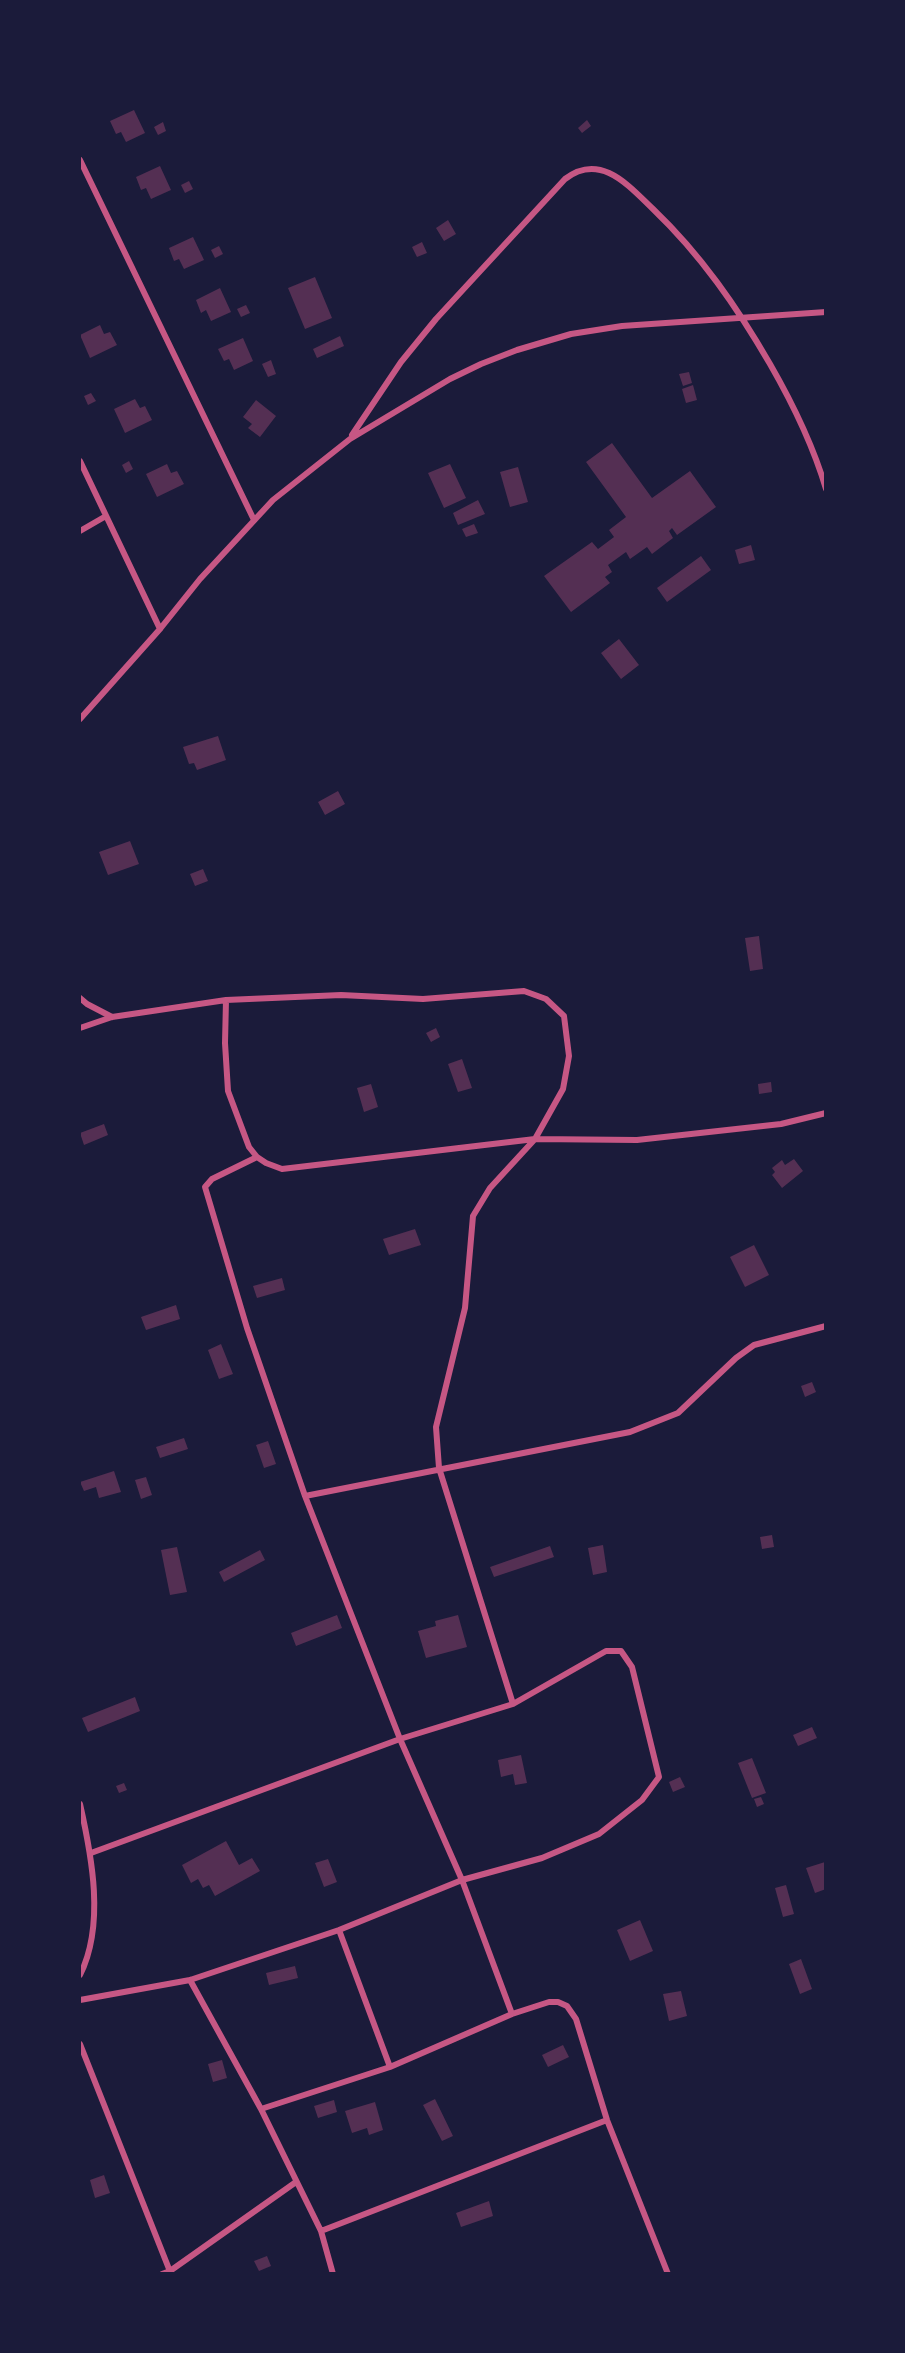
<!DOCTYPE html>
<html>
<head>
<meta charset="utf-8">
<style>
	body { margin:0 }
	#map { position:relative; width:905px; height:2353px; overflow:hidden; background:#1b1b3a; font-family:"Archivo Narrow",sans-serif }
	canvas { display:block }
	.frame { position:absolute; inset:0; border:81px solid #1b1b3a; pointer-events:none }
</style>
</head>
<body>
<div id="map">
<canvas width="905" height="2353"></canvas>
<div class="frame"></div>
</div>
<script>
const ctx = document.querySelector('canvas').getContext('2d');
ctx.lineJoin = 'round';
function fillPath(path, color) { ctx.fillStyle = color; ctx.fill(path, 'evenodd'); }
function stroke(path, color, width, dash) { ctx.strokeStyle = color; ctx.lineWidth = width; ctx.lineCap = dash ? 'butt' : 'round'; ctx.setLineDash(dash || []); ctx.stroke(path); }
const building = new Path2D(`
	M134,110L145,133L126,142L121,132L116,134L110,121Z
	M587,120L591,126L582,133L578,128Z
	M163,122L166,131L158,135L154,127Z
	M160,166L171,190L151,199L146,188L141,190L136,177Z
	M189,181L193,189L185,193L181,185Z
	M448,220L456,234L444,241L436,228Z
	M193,237L204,260L184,269L179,259L174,261L169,248Z
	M422,242L427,253L417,257L412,247Z
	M219,246L223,254L215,258L211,250Z
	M315,277L332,318L305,329L288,288Z
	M220,288L231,312L211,321L206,310L201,313L196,300Z
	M246,305L250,313L241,317L237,309Z
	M100,325L104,334L110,332L117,345L90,358L80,335Z
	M340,336L344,346L317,358L313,349Z
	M243,338L253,361L234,370L229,359L224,361L218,349Z
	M271,360L276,374L268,377L262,364Z
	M689,372L692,383L683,386L679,374Z
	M693,385L697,400L686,403L682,389Z
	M91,393L96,401L88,405L84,396Z
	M135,399L140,408L145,406L152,420L125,433L114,409Z
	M256,400L276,416L260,437L248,428L252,424L243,417Z
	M612,443L652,498L690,471L716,507L677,535L672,528L669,531L673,538L652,554L647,547L630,559L626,552L608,565L612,572L605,577L610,583L571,612L544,576L592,542L598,549L614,537L609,530L626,517L586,462Z
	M129,461L133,469L126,473L122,465Z
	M167,464L171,473L177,471L184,484L157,497L146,474Z
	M450,464L466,498L444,508L428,473Z
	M518,467L528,502L510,507L500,472Z
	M478,500L485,514L458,525L453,513Z
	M474,524L478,533L466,537L462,529Z
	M751,545L755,560L739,564L735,550Z
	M701,556L711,570L667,602L657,588Z
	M619,639L639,665L621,679L601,653Z
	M218,736L226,760L197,770L194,763L189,764L183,747Z
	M338,791L345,804L325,815L318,802Z
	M130,841L139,864L108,875L99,852Z
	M203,869L208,881L195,886L190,874Z
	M759,936L763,969L750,971L745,938Z
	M436,1028L440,1037L431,1042L426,1033Z
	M462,1059L472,1088L458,1092L448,1064Z
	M771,1082L772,1092L759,1094L758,1084Z
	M371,1084L378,1107L364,1112L357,1088Z
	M104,1124L108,1135L84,1145L80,1133Z
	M794,1159L803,1171L782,1188L772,1175L775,1172L772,1168L782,1160L785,1165Z
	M415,1229L421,1245L389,1255L383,1239Z
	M754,1245L769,1275L745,1287L730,1257Z
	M282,1278L285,1290L257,1298L253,1286Z
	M176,1305L180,1319L146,1330L141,1317Z
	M221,1344L233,1374L219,1379L208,1350Z
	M812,1382L816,1392L805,1397L801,1386Z
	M184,1438L188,1449L160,1458L156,1447Z
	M268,1441L276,1464L264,1468L256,1445Z
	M114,1471L121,1492L99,1498L96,1487L84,1491L80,1482Z
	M146,1477L152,1495L141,1499L135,1480Z
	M772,1535L774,1547L762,1549L760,1537Z
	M603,1545L607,1572L593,1575L588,1548Z
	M550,1546L554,1557L494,1577L490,1567Z
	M177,1547L187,1592L170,1595L161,1550Z
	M260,1550L265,1560L224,1582L219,1572Z
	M337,1615L342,1628L296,1646L291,1633Z
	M458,1615L467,1647L426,1658L418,1631L436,1626L435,1621Z
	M135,1697L140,1711L88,1732L82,1718Z
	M812,1727L817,1738L798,1746L793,1735Z
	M521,1755L527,1783L515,1785L513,1774L501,1777L498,1760Z
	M752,1758L766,1793L752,1798L738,1763Z
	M680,1777L685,1787L673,1792L669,1782Z
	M124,1783L127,1790L119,1793L116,1786Z
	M761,1797L764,1804L757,1807L754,1799Z
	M226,1841L239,1865L252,1858L260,1871L215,1896L209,1885L203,1888L198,1879L191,1883L182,1865Z
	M328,1859L337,1882L324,1887L315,1863Z
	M825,1862L826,1889L815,1893L806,1868Z
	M786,1885L794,1914L783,1917L775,1888Z
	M640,1920L653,1951L630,1961L617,1930Z
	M801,1959L812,1989L800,1994L789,1964Z
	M295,1966L298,1978L269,1985L266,1973Z
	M681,1991L687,2016L669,2021L663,1994Z
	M563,2045L569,2057L548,2067L542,2055Z
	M222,2060L227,2078L213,2082L208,2064Z
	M435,2099L453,2136L442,2141L423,2105Z
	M334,2100L337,2112L318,2118L314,2106Z
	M375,2102L383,2130L369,2135L367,2128L352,2133L345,2111Z
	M104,2175L110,2193L95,2198L90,2180Z
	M489,2201L493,2216L461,2227L456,2213Z
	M267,2256L271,2266L259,2271L254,2261Z`);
const minor = new Path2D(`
	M80,160L254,520
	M352,435L401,362L436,319L565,179C600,152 628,185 653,209C701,255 737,307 770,364C793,404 813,445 826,489
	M80,461L160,629
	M80,531L106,516
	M80,719L160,629L200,579L273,500L350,439L450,379L481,364L517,350L571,334L622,326L826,312
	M80,998L87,1004L112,1017
	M226,1000L225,1043L228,1091L249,1147L257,1157L266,1163L282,1169L535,1139L637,1140L781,1124L826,1113
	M80,1028L112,1017L226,1000L341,995L423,999L524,991L546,999L564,1016L569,1056L563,1089L535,1139L490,1188L473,1216L465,1308L436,1427L439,1468L513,1704
	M257,1157L212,1179L205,1187L247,1328L305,1496L400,1739L462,1880L512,2014
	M305,1496L630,1432L678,1413L736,1358L754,1345L826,1326
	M80,1804C92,1857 105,1925 80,1975
	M339,1930L390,2067
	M190,1980L261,2109L321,2231L333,2274
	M80,2000L190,1980L339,1930L462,1880L542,1858L599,1834L642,1800L659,1777L632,1667L621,1651H606L513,1704L400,1739L91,1853
	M80,2044L171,2274
	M261,2109L390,2067L512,2014L549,2002H558L567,2006L576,2019L607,2120L668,2274
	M321,2231L607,2120
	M162,2274L170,2271L296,2182`);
fillPath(building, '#542f53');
stroke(minor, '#c65784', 6);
</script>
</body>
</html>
